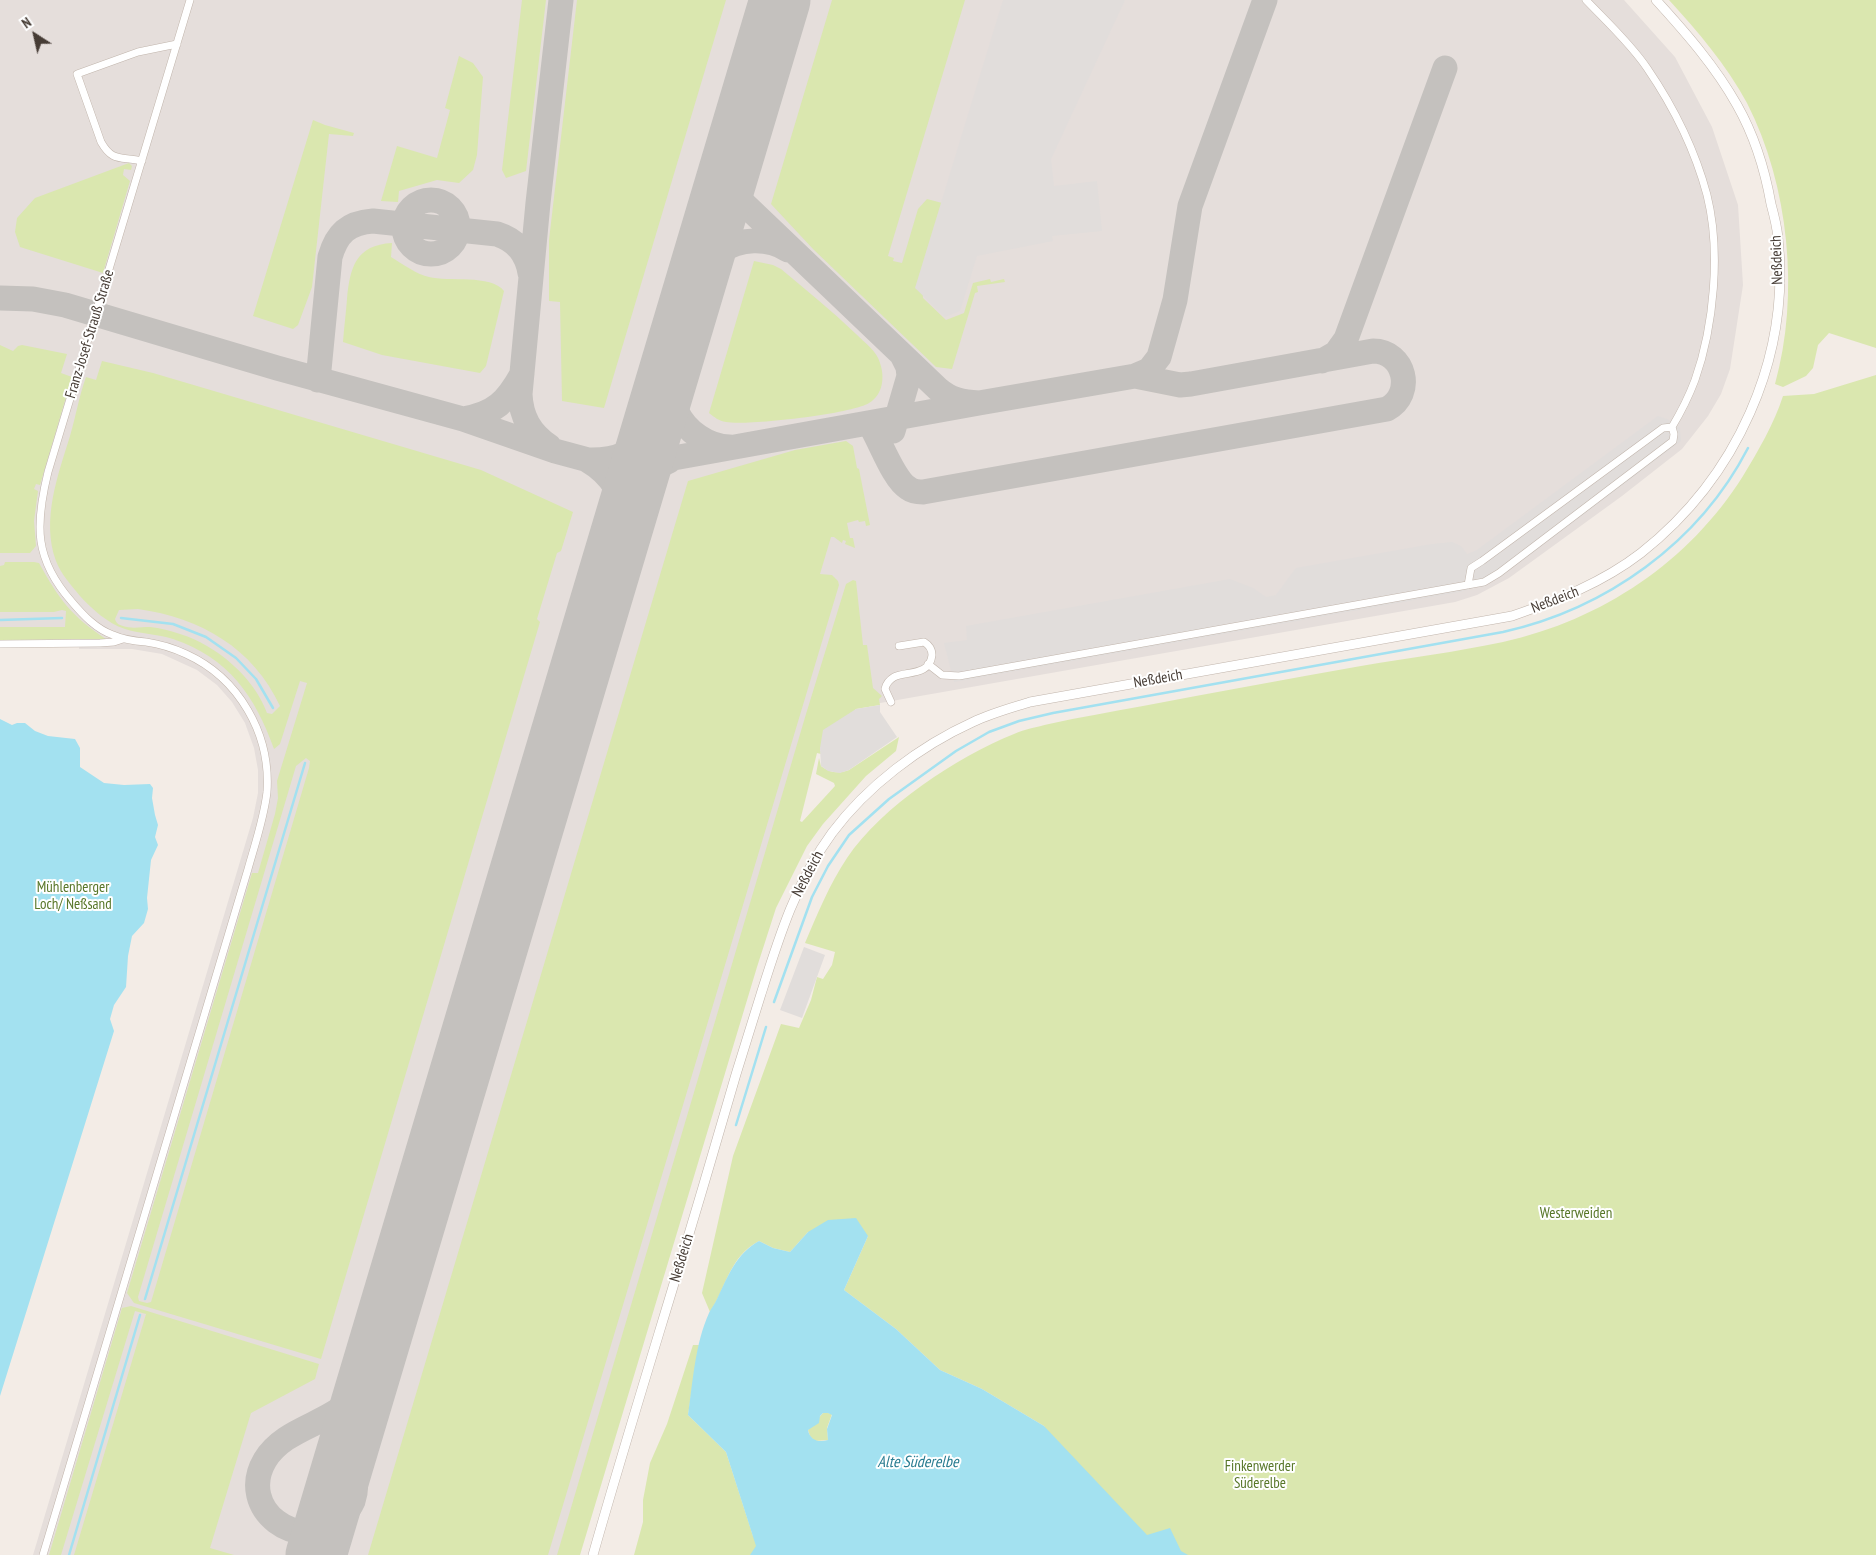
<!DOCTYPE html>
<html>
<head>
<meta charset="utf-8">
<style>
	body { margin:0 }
	#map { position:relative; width:1876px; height:1555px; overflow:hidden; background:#f3ece6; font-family:"PT Sans Narrow",sans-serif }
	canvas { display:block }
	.north { position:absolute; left:10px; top:10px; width:50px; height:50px; -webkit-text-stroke:4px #fff; paint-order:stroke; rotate:325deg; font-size:14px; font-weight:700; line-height:20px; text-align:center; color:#463c35 }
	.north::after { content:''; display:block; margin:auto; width:18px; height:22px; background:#463c35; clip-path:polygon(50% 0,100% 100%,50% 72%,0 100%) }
</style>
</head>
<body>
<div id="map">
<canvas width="1876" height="1555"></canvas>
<div class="north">N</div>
</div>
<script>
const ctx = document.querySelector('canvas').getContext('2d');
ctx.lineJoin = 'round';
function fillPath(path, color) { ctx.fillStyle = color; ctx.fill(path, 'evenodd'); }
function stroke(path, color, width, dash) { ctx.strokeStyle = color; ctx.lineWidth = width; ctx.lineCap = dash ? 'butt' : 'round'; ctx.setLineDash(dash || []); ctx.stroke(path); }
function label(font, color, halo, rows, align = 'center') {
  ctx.font = font + ' "PT Sans Narrow",sans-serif'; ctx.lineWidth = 4; ctx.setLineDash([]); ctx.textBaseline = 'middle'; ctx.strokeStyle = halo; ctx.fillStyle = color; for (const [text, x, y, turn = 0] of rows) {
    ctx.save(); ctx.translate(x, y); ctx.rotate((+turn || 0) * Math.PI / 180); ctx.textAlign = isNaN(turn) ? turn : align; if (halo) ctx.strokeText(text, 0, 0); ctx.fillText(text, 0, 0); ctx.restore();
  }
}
const industrial = new Path2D(`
	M0,0H1624L1675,57L1712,127L1738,205L1743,285L1730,369L1721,394L1708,416L1682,449L1622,496L1509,578L1477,595L1455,602L812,715L561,1555H33L253,818L258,793V770L254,748L245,723L232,702L217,685L197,670L162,654L132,649H79L80,638L0,639Z`);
const green = new Path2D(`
	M522,0H546L526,171L506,178L502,170Z
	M577,0H726L604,408L562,401L560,302L549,301V240Z
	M832,0H965L888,256L894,258L893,261L902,263L918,209L927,199L946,204L922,281L923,298L946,320L964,313L973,283L990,279L991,282L1004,279L1005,282L977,286L978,292L975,293L952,369L936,367L813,249L771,204Z
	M1669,0H1876V348L1829,333L1818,345L1813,368L1806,376L1783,387L1775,384C1800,295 1789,185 1747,103C1726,64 1698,32 1669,0Z
	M459,56L473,63L483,77L477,155L473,170L459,183L437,180L399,191L398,202L381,201L397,146L437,158L450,110L445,108Z
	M313,120L325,125L354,133L353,136L329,134L312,287L298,325L293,329L253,316Z
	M129,163L132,166L131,170L124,169L123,175L130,181L103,273L20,247L15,232L17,218L35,198Z
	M392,243L391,257C401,263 418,275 429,277C448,282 491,274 504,291L486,366L480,373L382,355L343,342C344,327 346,313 347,299C350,267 356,245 392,243Z
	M754,261L773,265L781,269C806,290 832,311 856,334C865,343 877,351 880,363C885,377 883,395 869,403C852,414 746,426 726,422C719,421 714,417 709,413Z
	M0,345L13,351L18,346L22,345L67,354L61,373L72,377L40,485L36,484L34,489L38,491L34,521L36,546L30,553H0Z
	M102,361L153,373L481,470L573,512L561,551L557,553L537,619L540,622L321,1359L134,1303L127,1293L252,873H258L275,814L278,798L277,781L307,683L300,681L280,744L274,749C255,696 229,658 173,639C157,634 141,634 125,629C107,623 92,609 80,596C71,585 61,574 56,561C41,520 58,475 70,436C76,416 79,396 86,377L96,380ZM138,609C201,618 253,648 280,706L272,714L267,713C254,677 216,645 180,634C171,631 160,628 150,627C141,627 131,629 123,626C119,625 116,623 115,619L119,610ZM306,758L310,761L309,768L151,1302L147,1303L139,1301L138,1297L296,766Z
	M1876,375V1555H1109L1044,1426L982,1389L940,1370L896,1329L844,1290L868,1236L808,1232L790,1252L773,1248L759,1241C729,1257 727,1286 710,1312L702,1293L733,1156L781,1024L799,1028L811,1000L817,977L823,979L832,965L835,952L805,943C818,913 829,885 847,858C882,806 957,757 1014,734C1025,729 1037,727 1049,724C1080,717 1111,712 1143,706C1215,692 1288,679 1361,666C1408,658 1456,652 1503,642C1602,620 1689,562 1743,476C1758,451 1774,424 1783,396L1814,394Z
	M846,441L853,446L857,468L859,469L870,525L866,526L865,521L859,522L858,520L847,523L850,538H853L855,548L845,544L846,541L843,540L842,543L834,537H831L820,574L832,575L838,581L839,585L548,1555H368L688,481L795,450Z
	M5,562H34L39,563C59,599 71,616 106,639L0,640V627H65L66,611L62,610L54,612H0V566L4,565Z
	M853,580L856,581L863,645H867L873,688L882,696L879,699L880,705L856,709L820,748L821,754L817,753L800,821L802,822L835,786L834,783L816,774L819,758L821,766C830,773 838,774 849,770L899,737L896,751L866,776L823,824L807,846L776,908L757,967L580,1555H557L806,714L846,584Z
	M131,1306L319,1364L315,1379L251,1413L210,1548L234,1555H74L146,1314L135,1311L61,1555H49L122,1308Z
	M693,1345H699L688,1415L726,1452L753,1536L894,1555H634L643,1522V1500L650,1463L667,1424Z
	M823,1413H828L832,1414L827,1428L828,1440L814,1441L810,1436L808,1430Z`);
const parking = new Path2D(`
	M1003,0H1125L1051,159L1054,186L1097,181L1102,231L1052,236L1053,241L977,256L960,311L945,317L915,288Z
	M1658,416L1667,419L1680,428L1681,441L1499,578L1480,586L1460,592L954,682L944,643L967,640L966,626L1230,579L1253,588L1266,597L1276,595L1296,568L1432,544L1452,542L1461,546L1467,554L1477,550Z
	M880,705V712L897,737L849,770L840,773L828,771L821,766L820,748L823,730L856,709Z
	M804,947L825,955L802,1018L780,1010Z`);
const water = new Path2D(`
	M0,719L12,725L17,723H25L35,731L48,736L75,739L80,748V767L104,783L124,785L150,784L153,788L152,798L155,815L158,825L155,837L158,845L151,860L147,898L148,909L144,923L132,936L128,956L126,987L114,1005L110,1019L114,1031L0,1396Z
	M856,1218L868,1236L844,1290L896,1329L940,1370L982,1389L1044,1426L1147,1535L1170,1528L1181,1551L1188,1555H750L756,1546L726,1452L688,1415C693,1381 695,1344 709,1313C711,1308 715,1304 717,1299C728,1276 736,1254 759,1241L773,1248L790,1252L808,1232L828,1220ZM823,1413H828L832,1415L827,1429L828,1440C818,1443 810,1440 808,1430L819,1423L820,1416Z`);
const stream = new Path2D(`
	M121,618L173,624L206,637L236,658L256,679L273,708
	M0,620L62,618
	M774,1002L812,897L828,866L849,835L889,799L956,751L989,732L1019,721L1053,713L1503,632C1606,609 1699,543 1748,448
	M736,1125L766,1027
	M145,1299L305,763
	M69,1555L140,1315`);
const taxiway = new Path2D(`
	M404 227a27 27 0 1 1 54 0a27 27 0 1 1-54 0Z
	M699,270C706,264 713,257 720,252C739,238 768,237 788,250
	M0,298L33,299L65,305L277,368L463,419L555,451L618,468L979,403C962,402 951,400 938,389L740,200L732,182L731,165
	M1322,361L1336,353L1346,339L1445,68
	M1135,376L1149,370L1159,357L1175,300L1190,206L1265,0
	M667,377C670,388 671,401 677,412C686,431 708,447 730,447
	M318,380L330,257C337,233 348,223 373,221L497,234C516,240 527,253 530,273
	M463,419C495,414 507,401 522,374
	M869,423C880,440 893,479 908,488C912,491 917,492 923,492L1387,409C1415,394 1405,351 1373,351L1191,384L1180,385L1135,376L979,403
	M893,431L909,376L908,367L902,355
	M549,446C530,433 521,417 520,394L538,203L561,0
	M632,494C643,480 653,468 669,461
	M623,525C627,497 611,474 587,460C617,461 637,453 653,426
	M356,1419C354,1429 351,1439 351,1449C351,1468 360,1481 353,1501C350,1508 345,1514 340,1520C299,1555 236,1509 265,1460C283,1430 323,1425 348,1403C357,1396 363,1386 369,1376`);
const runway = new Path2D(`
	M316,1555L780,0`);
const minor = new Path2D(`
	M1586,0C1606,21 1631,44 1647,68C1673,106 1695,150 1707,195C1721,251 1714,326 1695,380C1689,396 1681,412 1672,427
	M142,161C121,156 113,163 101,142L77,74L138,52L177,44
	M0,644L100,643L114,642L123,639
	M928,664L942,675L959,676L1484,582L1499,573L1673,441L1674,434L1672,427L1663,428L1482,561L1471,568L1468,585
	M891,702L885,689C886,684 889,680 894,677C907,671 930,676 932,655C932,649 929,645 924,642L899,646
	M43,1555L248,869C255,844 264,818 267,792C271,734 239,678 186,654C173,648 160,644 146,642C134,641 124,640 113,635C96,629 83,615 72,602C34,559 35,525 48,472L190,0`);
const tertiary = new Path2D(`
	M593,1555C631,1421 674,1287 713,1153C728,1100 744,1047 761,994C779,937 796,882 832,833C867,786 920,746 973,722C992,713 1011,708 1030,702L1512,616C1558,600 1602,583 1641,553C1736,478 1791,359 1778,238C1777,227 1774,215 1771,204C1765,170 1754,135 1737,105C1715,66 1686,33 1656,0`);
const streetNames = [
	["Neßdeich",1777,260,-92],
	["Franz-Josef-Strauß Straße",90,334,-73],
	["Neßdeich",1555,600,-21],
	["Neßdeich",1158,679,-10],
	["Neßdeich",808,874,-62],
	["Neßdeich",682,1258,-73]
];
const parkNames = [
	["Mühlenberger",73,888],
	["Loch/ Neßsand",73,905],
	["Westerweiden",1576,1214],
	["Finkenwerder",1260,1467],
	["Süderelbe",1260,1484]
];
const waterNames = [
	["Alte Süderelbe",918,1462]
];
fillPath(industrial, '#e5dedb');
fillPath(green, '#dae7af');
fillPath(parking, '#e1dddb');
fillPath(water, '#a3e1f0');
stroke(stream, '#a3e1f0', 2.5);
stroke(taxiway, '#c4c1be', 25);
stroke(runway, '#c4c1be', 61);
stroke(minor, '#c1b5ac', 8);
stroke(tertiary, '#c1b5ac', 10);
stroke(minor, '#fff', 7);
stroke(tertiary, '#fff', 9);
label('15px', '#463c35', '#fff', streetNames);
label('15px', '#587729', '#fff', parkNames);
label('italic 16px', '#297c91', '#fff', waterNames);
</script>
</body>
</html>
